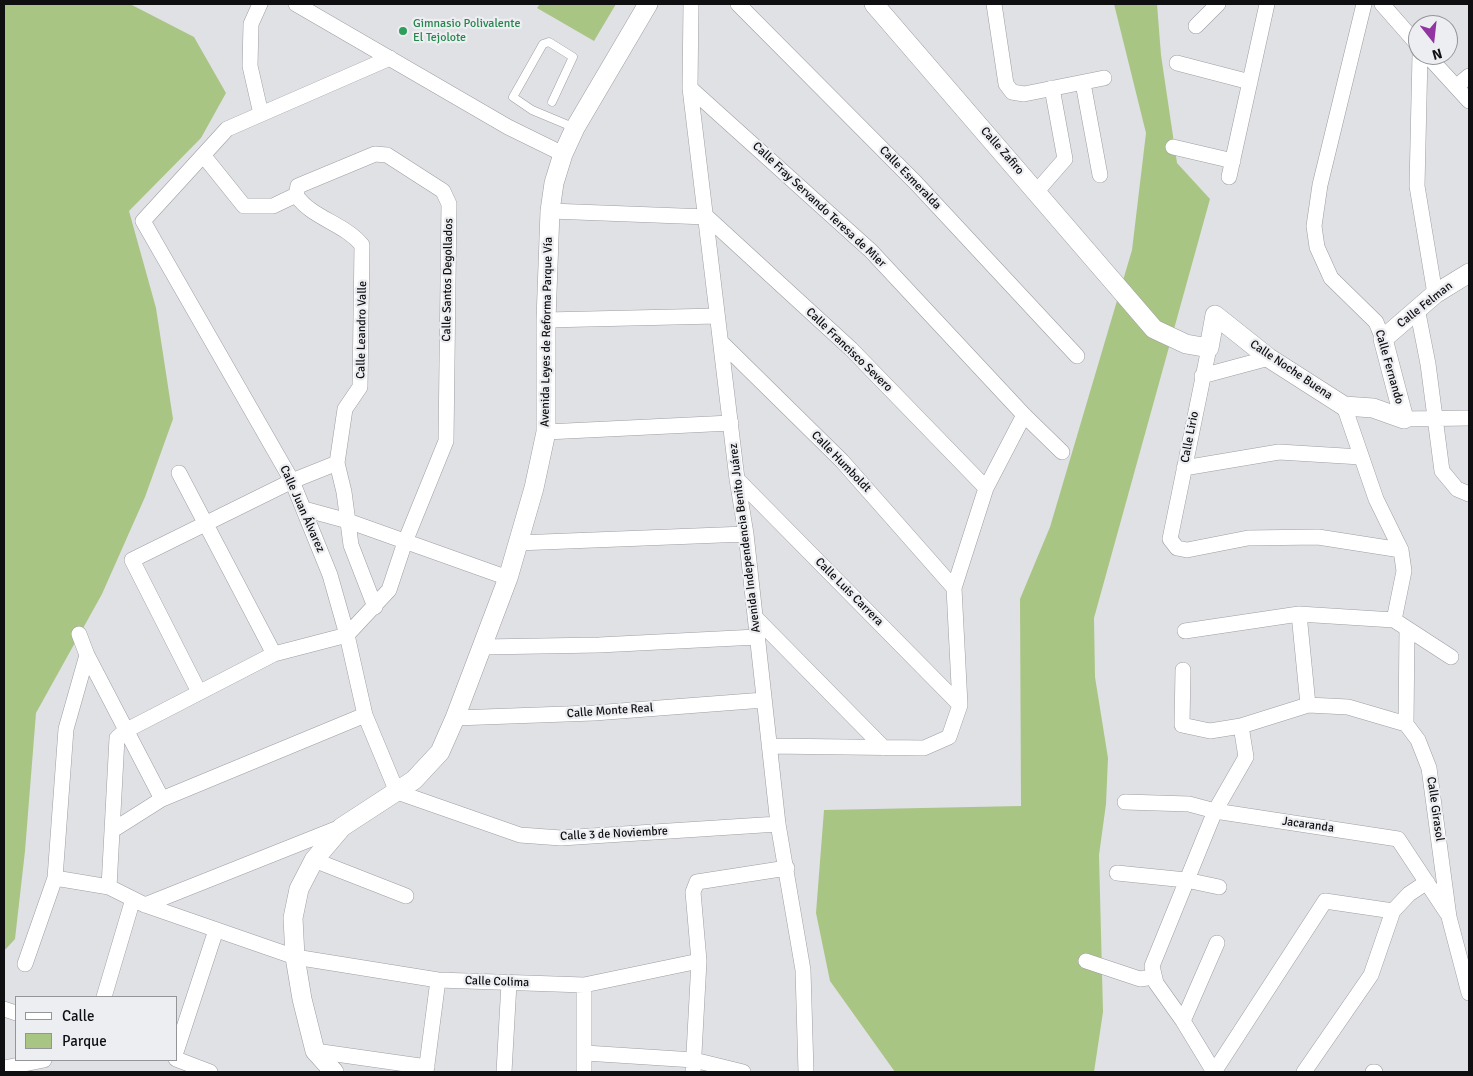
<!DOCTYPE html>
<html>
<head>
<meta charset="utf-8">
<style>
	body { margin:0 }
	#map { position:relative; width:1473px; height:1076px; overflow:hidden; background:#e0e1e5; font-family:Signika,sans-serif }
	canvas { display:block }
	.frame { position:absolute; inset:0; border:5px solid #0f0f11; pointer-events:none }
	.legend { position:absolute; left:15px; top:996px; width:162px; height:65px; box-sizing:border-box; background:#edeef2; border:1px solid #949598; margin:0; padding:6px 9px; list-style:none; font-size:15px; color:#0f0f11 }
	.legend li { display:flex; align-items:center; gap:10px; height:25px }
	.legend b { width:25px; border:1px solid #949598 }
	.north { position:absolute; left:1408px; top:15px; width:50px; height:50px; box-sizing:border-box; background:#edeef2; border:1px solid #949598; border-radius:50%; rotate:164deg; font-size:14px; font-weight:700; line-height:20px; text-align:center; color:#0f0f11 }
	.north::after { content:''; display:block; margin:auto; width:18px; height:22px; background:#9136a1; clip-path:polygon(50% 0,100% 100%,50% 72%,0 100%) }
</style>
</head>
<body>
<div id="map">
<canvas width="1473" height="1076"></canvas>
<div class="frame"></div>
<ul class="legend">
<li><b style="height:6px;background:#fff"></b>Calle</li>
<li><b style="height:14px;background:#a9c584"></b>Parque</li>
</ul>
<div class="north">N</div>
</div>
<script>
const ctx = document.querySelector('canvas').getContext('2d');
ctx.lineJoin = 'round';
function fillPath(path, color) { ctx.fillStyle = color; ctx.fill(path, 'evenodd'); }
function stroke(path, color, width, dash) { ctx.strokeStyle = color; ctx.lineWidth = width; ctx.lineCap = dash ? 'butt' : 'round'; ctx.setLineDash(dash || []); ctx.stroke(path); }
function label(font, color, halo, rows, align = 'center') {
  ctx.font = font + ' Signika,sans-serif'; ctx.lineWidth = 4.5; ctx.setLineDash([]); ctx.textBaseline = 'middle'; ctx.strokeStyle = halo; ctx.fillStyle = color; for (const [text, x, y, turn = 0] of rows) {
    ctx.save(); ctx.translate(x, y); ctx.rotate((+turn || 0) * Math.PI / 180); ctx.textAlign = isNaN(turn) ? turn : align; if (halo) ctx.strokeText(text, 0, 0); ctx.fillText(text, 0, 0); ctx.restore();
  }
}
const green = new Path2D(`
	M4,4H130L194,37L226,93L201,138L129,211L156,308L173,419L145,497L102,594L36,713L25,851L15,939L4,951Z
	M540,4H616L594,41L537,8Z
	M1114,4H1157L1161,55L1177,163L1210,199L1094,618L1095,677L1108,758L1106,804L1099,855L1103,1012L1094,1072H895L830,981L816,913L824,810L1021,806L1020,599L1050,527L1132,250L1146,133Z`);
const service = new Path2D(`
	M552,102L573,57L549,42L543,44L513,97L532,110L575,128`);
const minor = new Path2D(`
	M260,4L251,24L250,66L261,114
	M296,4L508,127L563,154
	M691,4L690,88L737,479L746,534L778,824L803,970L806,1072
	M738,4L916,183L1077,356
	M994,4L1006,84L1012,92L1024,94L1104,78
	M1364,4L1320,185L1314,226L1317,247L1331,278L1376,322L1383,339
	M1382,4L1418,45
	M1196,26L1218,4
	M1420,55L1417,186L1435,294
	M1427,55L1469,101
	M390,58L227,129L143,221L292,481L330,575L347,635L365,715L397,792L520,835L561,838L778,824
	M1177,63L1250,82
	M1083,83L1100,175
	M1457,86L1469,76
	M690,88L871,251L1024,415L1062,452
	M1173,147L1233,161
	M1229,177L1267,4
	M1037,191L1065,159L1052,88
	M296,195C311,218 344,223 362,245L360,387L345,409L337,463L344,492L351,545L375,607
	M550,211L707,217L851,349L986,488
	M1417,308L1428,364L1442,471L1457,489L1469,494
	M546,320L717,316
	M721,342L842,461L954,588
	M1209,348L1170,539L1177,548L1187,550L1248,538L1318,537L1401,550
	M1202,376L1269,358
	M1344,406L1376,499L1401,550L1404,571L1394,620
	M1404,419L1469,418
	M546,432L731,423
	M1184,468L1279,452L1361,457
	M179,473L274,654
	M737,479L960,705
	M304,509L348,521L508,578
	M517,543L746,534
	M1299,614L1308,705
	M755,617L884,748
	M1407,629L1406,724L1418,740L1429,768L1449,917L1469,993
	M1185,631L1299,614L1394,620L1451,657
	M79,634L87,655L162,799
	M483,647L599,645L757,637
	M1183,670L1182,725L1210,731L1241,726L1308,705L1348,707L1406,724
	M199,692L132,560L292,481L337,463
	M455,718L594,713L764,700
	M769,746L924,748L949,737L960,705L954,588L986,488L1024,415
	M1125,802L1189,804L1215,811L1398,839L1447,913
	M113,830L162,799L365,715
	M314,860L406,896
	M1117,873L1186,880L1219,887
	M55,878L109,887L145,905L295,957L438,980L584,985L699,961
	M109,887L117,738L125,731L274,654L347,635L389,590L405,542L446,441L449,204L443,191L387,155L375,154L298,186L296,195L273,206H244L203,155
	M145,905L341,827
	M1086,961L1140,979L1147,978L1153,974
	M25,964L55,878L66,729L87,655
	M584,985V1072
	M104,997L133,899
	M4,1009L16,1013
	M1183,1021L1217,943
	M315,1051L427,1067
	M176,1052L216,930
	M585,1053L694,1060L743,1072
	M176,1059L210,1072
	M4,1068L44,1060
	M426,1072L438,980
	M504,1072L509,983
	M693,1072L699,961L693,892L697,882L787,868
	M1214,1072L1183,1021L1156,983L1152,966L1215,811L1246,757L1241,726
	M1214,1072L1325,901L1393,911
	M1304,1072L1371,975L1393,911L1409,894L1427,882
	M1373,1072H1375`);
const tertiary = new Path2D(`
	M874,4L1154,329L1186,344L1209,348L1215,315L1269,358L1344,406L1373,408L1404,419
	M1404,419L1383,339L1435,294L1469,273
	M334,1072L315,1051L302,999L295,957L293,918L299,889L314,860L342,827L414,780L440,752L455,718L508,578L534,488L546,432V320L550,211L554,183L563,154L575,128L648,4`);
const markers = [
	[403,31,5,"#2e9e5b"]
];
const leisureNames = [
	["Gimnasio Polivalente",413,24],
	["El Tejolote",413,38]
];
const streetNames = [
	["Calle Zafiro",1002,151,49],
	["Calle Esmeralda",910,178,46],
	["Calle Fray Servando Teresa de Mier",819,205,43],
	["Calle Santos Degollados",448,280,-89],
	["Calle Felman",1425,305,-38],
	["Calle Leandro Valle",362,330,-89],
	["Avenida Leyes de Reforma Parque Vía",547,332,-89],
	["Calle Francisco Severo",849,350,44],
	["Calle Fernando",1389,367,74],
	["Calle Noche Buena",1291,370,34],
	["Calle Lirio",1190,437,-79],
	["Calle Humboldt",841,462,46],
	["Calle Juan Álvarez",302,509,66],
	["Avenida Independencia Benito Juárez",745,538,-97],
	["Calle Luis Carrera",849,592,45],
	["Calle Monte Real",610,711,-4],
	["Calle Girasol",1435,809,82],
	["Jacaranda",1308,825,8],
	["Calle 3 de Noviembre",614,834,-3],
	["Calle Colima",497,982,2]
];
fillPath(green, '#a9c584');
stroke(service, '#9d9ea2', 9);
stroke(minor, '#9d9ea2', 16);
stroke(tertiary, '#9d9ea2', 20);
stroke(service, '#fff', 8);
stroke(minor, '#fff', 15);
stroke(tertiary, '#fff', 19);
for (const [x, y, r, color] of markers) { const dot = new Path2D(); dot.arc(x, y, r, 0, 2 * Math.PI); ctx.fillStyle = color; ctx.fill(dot); stroke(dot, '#edeef2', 2); }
label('12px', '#27864d', '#edeef2', leisureNames, 'left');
label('12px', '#0f0f11', '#edeef2', streetNames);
</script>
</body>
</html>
